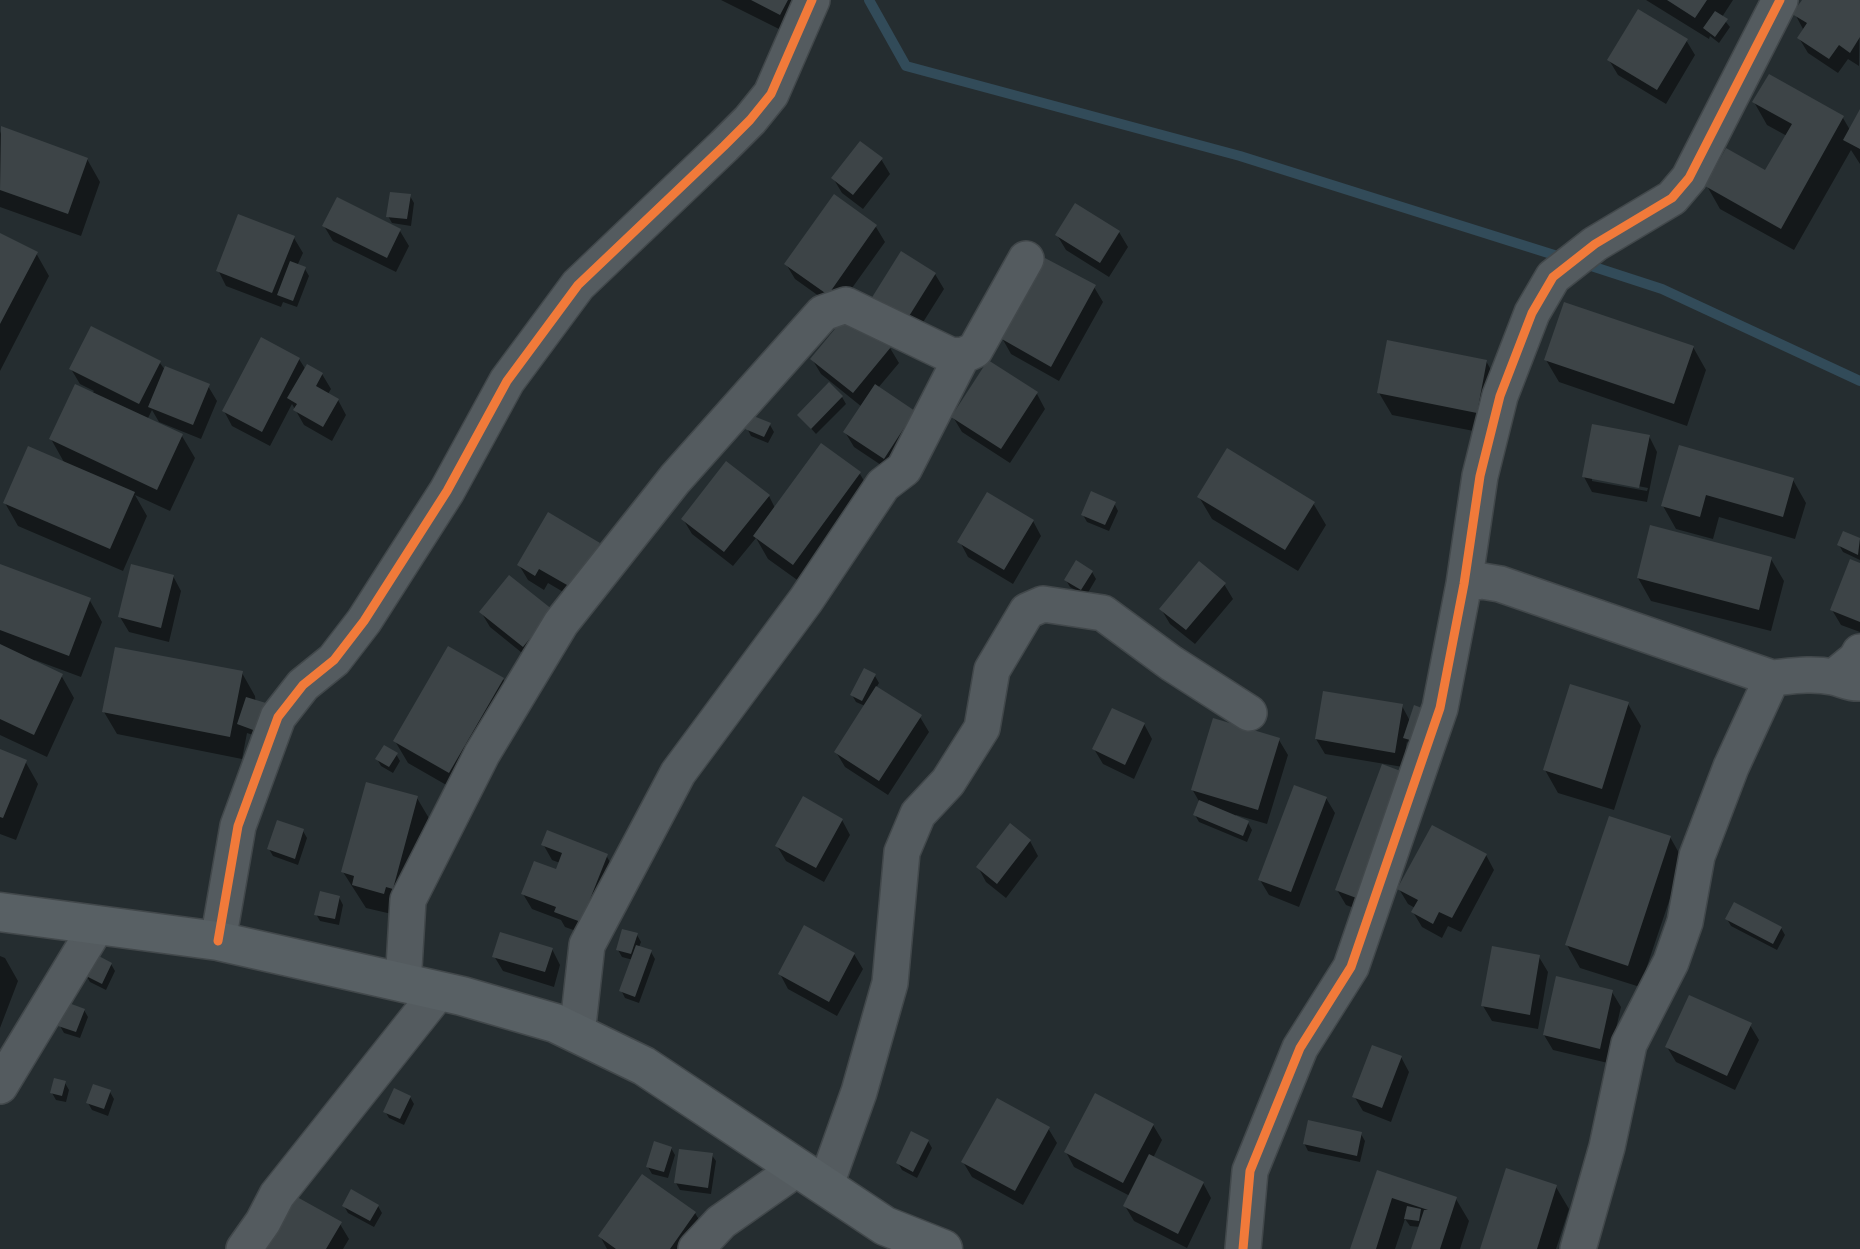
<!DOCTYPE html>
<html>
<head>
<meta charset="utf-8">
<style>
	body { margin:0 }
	canvas { display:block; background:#252d30 }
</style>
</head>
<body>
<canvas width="1860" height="1249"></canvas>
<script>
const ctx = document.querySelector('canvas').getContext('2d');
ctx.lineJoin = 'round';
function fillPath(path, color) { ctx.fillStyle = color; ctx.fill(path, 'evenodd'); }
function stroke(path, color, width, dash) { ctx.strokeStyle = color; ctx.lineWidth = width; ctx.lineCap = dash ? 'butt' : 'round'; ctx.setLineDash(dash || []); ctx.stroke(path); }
const shadow = new Path2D(`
	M721,0H812L793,36Z
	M1646,0H1733L1722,17L1730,27L1719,43L1710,36L1709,39Z
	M1804,0H1860L1859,66L1848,59L1838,73L1808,53L1799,38L1803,29L1795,14Z
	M1686,40L1695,55L1666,104L1618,75L1609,60Z
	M1754,102L1843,118L1850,130L1860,112V164L1851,150L1794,250L1720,209L1707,186L1766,173L1787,136L1767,125Z
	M2,128L87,159L100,182L81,236L0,207V134Z
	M881,159L890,174L863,209L842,193L833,178Z
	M410,196L414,203L411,226L392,223L388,216Z
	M338,199L400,231L409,246L396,272L333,241L324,226Z
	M876,227L885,242L837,309L795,279L786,264Z
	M1119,232L1128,247L1109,277L1066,250L1057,235Z
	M0,235L36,253L49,276L0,371Z
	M294,238L303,253L297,266L305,269L309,276L297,307L283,302L281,307L226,286L218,270Z
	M935,274L944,289L915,335L873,299Z
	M1094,287L1103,302L1059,381L1011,354L1002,338Z
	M1693,347L1706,370L1687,426L1559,382L1546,360Z
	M890,348L899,363L878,388L914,412L893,473L854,447L845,432L862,407L821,374L812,359Z
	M299,359L306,370L322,374L331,389L328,394L338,400L346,415L332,441L304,425L292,404L270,446L232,426L224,411Z
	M1486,361L1499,384L1489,434L1392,415L1379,393Z
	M160,363L165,370L208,386L217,401L201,439L159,422L152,410L147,420L182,436L195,458L170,511L135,495L147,516L123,571L18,526L5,503L65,464L51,439L94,391L80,384L71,369Z
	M1037,394L1045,409L1010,463L962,432L953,417Z
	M842,397L846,404L816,434L799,415Z
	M770,425L774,432L768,443L751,436L747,428Z
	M1649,436L1657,452L1647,502L1592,492L1584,477ZM1592,477L1648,488L1647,491L1592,481Z
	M1680,447L1793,480L1806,503L1795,539L1719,517L1713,539L1676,529L1663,506Z
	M860,474L873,496L807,587L768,559L756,538L733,566L692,534L683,519L769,496L775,508Z
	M1199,497L1313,503L1326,525L1298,571L1212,519Z
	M1114,503L1118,511L1109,531L1087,522L1083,515Z
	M1033,521L1041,536L1013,584L968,557L960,542Z
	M1844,533L1860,540V560L1843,552L1839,545Z
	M599,544L608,559L582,603L548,583L544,590L528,580L519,565Z
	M1771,559L1784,581L1771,631L1651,601L1638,578Z
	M1860,564V632L1841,625L1832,610Z
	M0,566L89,599L102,622L81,677L35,660L34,663L61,675L74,698L47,757L0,735Z
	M1092,572L1096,579L1086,596L1070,587L1066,580Z
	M173,576L181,591L169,642L129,632L120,617Z
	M1224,584L1233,599L1195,644L1170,624L1161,609Z
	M552,611L532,661L490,627L481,612Z
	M242,673L255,696L259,737L247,733L242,759L117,734L104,712Z
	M875,676L879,683L876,688L920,717L929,732L888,795L845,767L836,752L865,706L856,702L852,695Z
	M503,679L516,702L462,794L408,763L395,741Z
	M1628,704L1641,726L1614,810L1558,793L1545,770Z
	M1402,706L1410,721L1426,711L1409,745L1407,741L1403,767L1325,754L1316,739Z
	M1144,724L1152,739L1134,779L1103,764L1094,749Z
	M1279,740L1288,755L1267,824L1236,815L1235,818L1248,823L1252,830L1247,842L1199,822L1195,815L1200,803L1192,789Z
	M0,751L25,761L38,784L16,840L0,834Z
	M396,754L400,761L393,773L381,766L377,759Z
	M1405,774L1367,913L1346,905L1337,890Z
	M417,798L430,820L396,915L366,908L343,872Z
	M1326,798L1335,813L1299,907L1269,895L1260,880Z
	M842,820L850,835L824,882L786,861L777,846Z
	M303,831L307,838L298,865L273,856L269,849Z
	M1670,837L1683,860L1640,987L1580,968L1567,945Z
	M1030,841L1038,856L1006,898L986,882L978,867Z
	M543,844L606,855L615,871L590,936L565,927L561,920L532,909L523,894L557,872L560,863L552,860Z
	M1486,855L1494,870L1461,932L1448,926L1442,938L1422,927L1413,912L1415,908L1408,904L1399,889Z
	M339,897L343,905L339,925L320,921L316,914Z
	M1727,919L1781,928L1785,935L1777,950L1731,926Z
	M637,935L641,942L639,947L651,952L655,959L639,1003L625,998L621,990L633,960L622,957L618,950Z
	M552,949L560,965L554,987L503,971L494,956Z
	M854,954L863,969L837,1016L788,989L780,974Z
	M0,956L5,958L18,981L0,1028Z
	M1539,957L1548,972L1538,1029L1492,1021L1483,1006Z
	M111,964L115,971L106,990L90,982L86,975Z
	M1612,992L1621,1007L1608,1063L1553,1050L1544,1035Z
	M84,1010L88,1017L80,1038L64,1033L60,1026Z
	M1750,1025L1759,1040L1735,1090L1676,1062L1667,1047Z
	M1401,1057L1409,1072L1391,1122L1363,1111L1354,1096Z
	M65,1083L69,1090L66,1102L56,1100L52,1093Z
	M110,1092L114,1099L108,1116L92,1110L88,1103Z
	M410,1097L414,1104L404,1125L389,1118L385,1111Z
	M1153,1125L1162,1140L1153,1158L1203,1183L1211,1198L1187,1248L1134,1221L1125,1206L1130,1196L1074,1167L1066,1152Z
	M1048,1128L1057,1143L1023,1205L972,1177L963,1162Z
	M1361,1134L1365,1141L1360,1162L1308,1151L1304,1143Z
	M928,1141L932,1148L917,1178L902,1170L898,1163Z
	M671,1148L675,1155L668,1178L652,1174L648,1167Z
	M711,1154L716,1161L711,1194L680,1190L676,1183Z
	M1378,1172L1456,1199L1469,1221L1460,1249H1412L1420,1227L1410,1226L1405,1219L1395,1249H1352Z
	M1556,1187L1569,1209L1556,1249H1482Z
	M344,1206H378L382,1213L374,1227L348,1213Z
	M695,1213L704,1228L689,1249H607L600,1236Z
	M340,1224L349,1239L343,1249H261Z`);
const stream = new Path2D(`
	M869,0L906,66L1240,156L1567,259
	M1582,263L1662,289L1860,381`);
const building = new Path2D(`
	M751,0H788L780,15Z
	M1667,0H1707L1695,18Z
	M1802,0H1860V37L1850,53L1839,45L1829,59L1797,38L1807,23L1792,14Z
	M1638,9L1688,39L1657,90L1607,60Z
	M1715,11L1728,19L1715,37L1703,28Z
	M1769,74L1844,116L1781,229L1705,186L1726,148L1765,170L1792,124L1752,102Z
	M1860,109V149L1843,140Z
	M1,126L88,158L68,214L0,190Z
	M860,141L883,158L853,195L831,178Z
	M390,192L411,194L407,219L386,217Z
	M834,194L877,225L828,295L784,264Z
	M337,197L401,229L387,258L322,226Z
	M1075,203L1120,231L1100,263L1055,235Z
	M238,214L295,236L272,293L216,271Z
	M0,233L38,252L0,324Z
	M901,251L936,273L906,321L871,299Z
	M1045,258L1096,285L1051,367L1000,338Z
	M290,261L306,267L293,301L277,295Z
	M1564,302L1694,346L1674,404L1544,360Z
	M849,312L891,347L853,393L810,359Z
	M91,326L161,361L139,404L69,369Z
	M261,337L300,358L262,432L222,411Z
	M1387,340L1487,360L1477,413L1377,393Z
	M988,360L1038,392L1001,449L951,417Z
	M307,364L323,373L316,386L339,399L323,427L293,410L297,404L287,398Z
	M165,366L210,384L193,425L148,407Z
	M829,382L843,396L811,429L797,415Z
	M75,384L183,434L157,490L49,439Z
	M875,384L915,411L884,459L843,432Z
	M751,415L771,423L764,437L745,429Z
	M1592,424L1650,435L1639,488L1582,477Z
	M821,443L861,472L793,565L753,536Z
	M1679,445L1794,478L1783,517L1706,495L1700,517L1661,506Z
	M28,446L135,492L110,549L3,503Z
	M1227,448L1315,502L1285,550L1197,497Z
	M726,461L770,495L724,552L681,519Z
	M1091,491L1116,502L1105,525L1081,515Z
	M987,492L1034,520L1004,570L957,542Z
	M548,512L600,543L574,589L539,569L535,576L517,565Z
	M1650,525L1772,557L1759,610L1637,578Z
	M1843,531L1860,538L1858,555L1837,545Z
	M1850,559L1860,563V622L1830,610Z
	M1076,560L1093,571L1081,590L1064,580Z
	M1199,561L1226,583L1186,630L1159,609Z
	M0,564L91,598L69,656L0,630Z
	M131,564L174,575L161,628L118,617Z
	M509,575L553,610L523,647L479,612Z
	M0,644L63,674L34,735L0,719Z
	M448,646L504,678L449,773L393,741Z
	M115,647L243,671L230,737L102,712Z
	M864,668L876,674L862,701L850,695Z
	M1570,684L1629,702L1602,789L1543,770Z
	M876,686L922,715L879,781L834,752Z
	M1323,691L1403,704L1395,753L1315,739Z
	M246,697L266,703L256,731L237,724Z
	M1414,705L1427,710L1417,742L1403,738Z
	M1112,708L1145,723L1125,765L1092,749Z
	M1213,718L1280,738L1258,810L1191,790Z
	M384,745L398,753L389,767L375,759Z
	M0,749L27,760L3,818L0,817Z
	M1382,764L1406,773L1359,899L1335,890Z
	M366,782L418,796L393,889L386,887L384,894L352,885L354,876L341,872Z
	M1294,785L1327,797L1291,892L1258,880Z
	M803,796L843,819L816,868L775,846Z
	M1199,800L1249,821L1243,836L1193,815Z
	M1609,816L1671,836L1628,966L1565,945Z
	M277,820L304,829L295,859L267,849Z
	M1010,823L1031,840L997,884L976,867Z
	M1432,825L1487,854L1452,918L1439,912L1433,924L1411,912L1418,900L1397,889Z
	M547,830L608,854L581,922L554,912L556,907L521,894L534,861L556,869L562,853L541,845Z
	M320,891L340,896L335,919L314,915Z
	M1734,902L1782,927L1773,944L1725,919Z
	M804,925L855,953L829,1002L778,974Z
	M622,929L638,933L631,954L616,950Z
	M500,932L553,948L545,972L492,957Z
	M636,945L652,950L635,997L619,991Z
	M1492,946L1540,955L1530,1015L1481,1006Z
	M95,954L112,963L102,984L84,975Z
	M1556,976L1613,990L1600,1049L1543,1035Z
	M1689,995L1752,1023L1727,1076L1665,1047Z
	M66,1002L85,1009L76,1032L58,1026Z
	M1372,1045L1402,1056L1382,1108L1352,1097Z
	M54,1078L66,1081L62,1096L50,1093Z
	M93,1084L111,1090L104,1109L86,1103Z
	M394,1088L411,1096L400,1119L383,1112Z
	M1095,1093L1154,1124L1123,1183L1064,1152Z
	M997,1098L1050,1127L1015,1191L961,1162Z
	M1308,1120L1362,1132L1357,1156L1303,1144Z
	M911,1131L929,1140L913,1172L896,1163Z
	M654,1141L672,1147L664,1172L646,1167Z
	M679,1149L713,1153L708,1188L674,1183Z
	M1149,1154L1204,1182L1178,1234L1123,1206Z
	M1506,1168L1557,1185L1537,1249H1480Z
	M1377,1170L1457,1197L1440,1249H1411L1424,1210H1428L1392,1198L1376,1249H1350Z
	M642,1174L696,1212L670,1249H616L598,1236Z
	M351,1189L379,1205L370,1221L342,1206Z
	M288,1192L342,1222L326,1249H263Z
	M1407,1206L1421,1209L1419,1221L1404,1219Z`);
const street = new Path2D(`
	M1464,584L1482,581L1500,584L1772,678C1793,676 1812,673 1833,677C1843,679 1850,684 1860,683
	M1834,677L1856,659L1860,652
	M218,941L238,826L278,717L303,685L334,660L364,621L447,491L507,381L578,285L724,146L750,120L771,94L812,0
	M403,984L408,900L482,754L561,623L675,479L823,313L846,305L950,355L962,356L975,350L1026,259
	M577,1034L587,945L678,773L806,600L883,485L904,469L962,356
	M0,1086L98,924
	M825,1187L859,1092L890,983L902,852L918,814L948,782L982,728L992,670L1027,611L1043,604L1103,613L1171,663L1249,713
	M244,1249L263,1222L277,1195L439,991
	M696,1249L721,1222L798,1168
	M1243,1249L1250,1171L1300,1048L1351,967L1440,708L1464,584L1480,476L1500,396L1532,313L1553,277L1595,244L1672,198L1689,178L1780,0
	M1578,1249L1607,1147L1629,1044L1671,962L1685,922L1697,856L1731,767L1772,678`);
const secondary = new Path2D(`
	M0,912L218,941L462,996L555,1023L644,1066L885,1226L943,1249`);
const cycleway = new Path2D(`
	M218,941L238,826L278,717L303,685L334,660L364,621L447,491L507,381L578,285L724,146L750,120L771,94L812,0
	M1243,1249L1250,1171L1300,1048L1351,967L1440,708L1464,584L1480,476L1500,396L1532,313L1553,277L1595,244L1672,198L1689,178L1780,0`);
fillPath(shadow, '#0007');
stroke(stream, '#324b59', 10);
fillPath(building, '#3d4447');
stroke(street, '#42484b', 38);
stroke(secondary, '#42484b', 41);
stroke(street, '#545b5f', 35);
stroke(secondary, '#586064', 38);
stroke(cycleway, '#f17a3a', 9);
</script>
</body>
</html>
